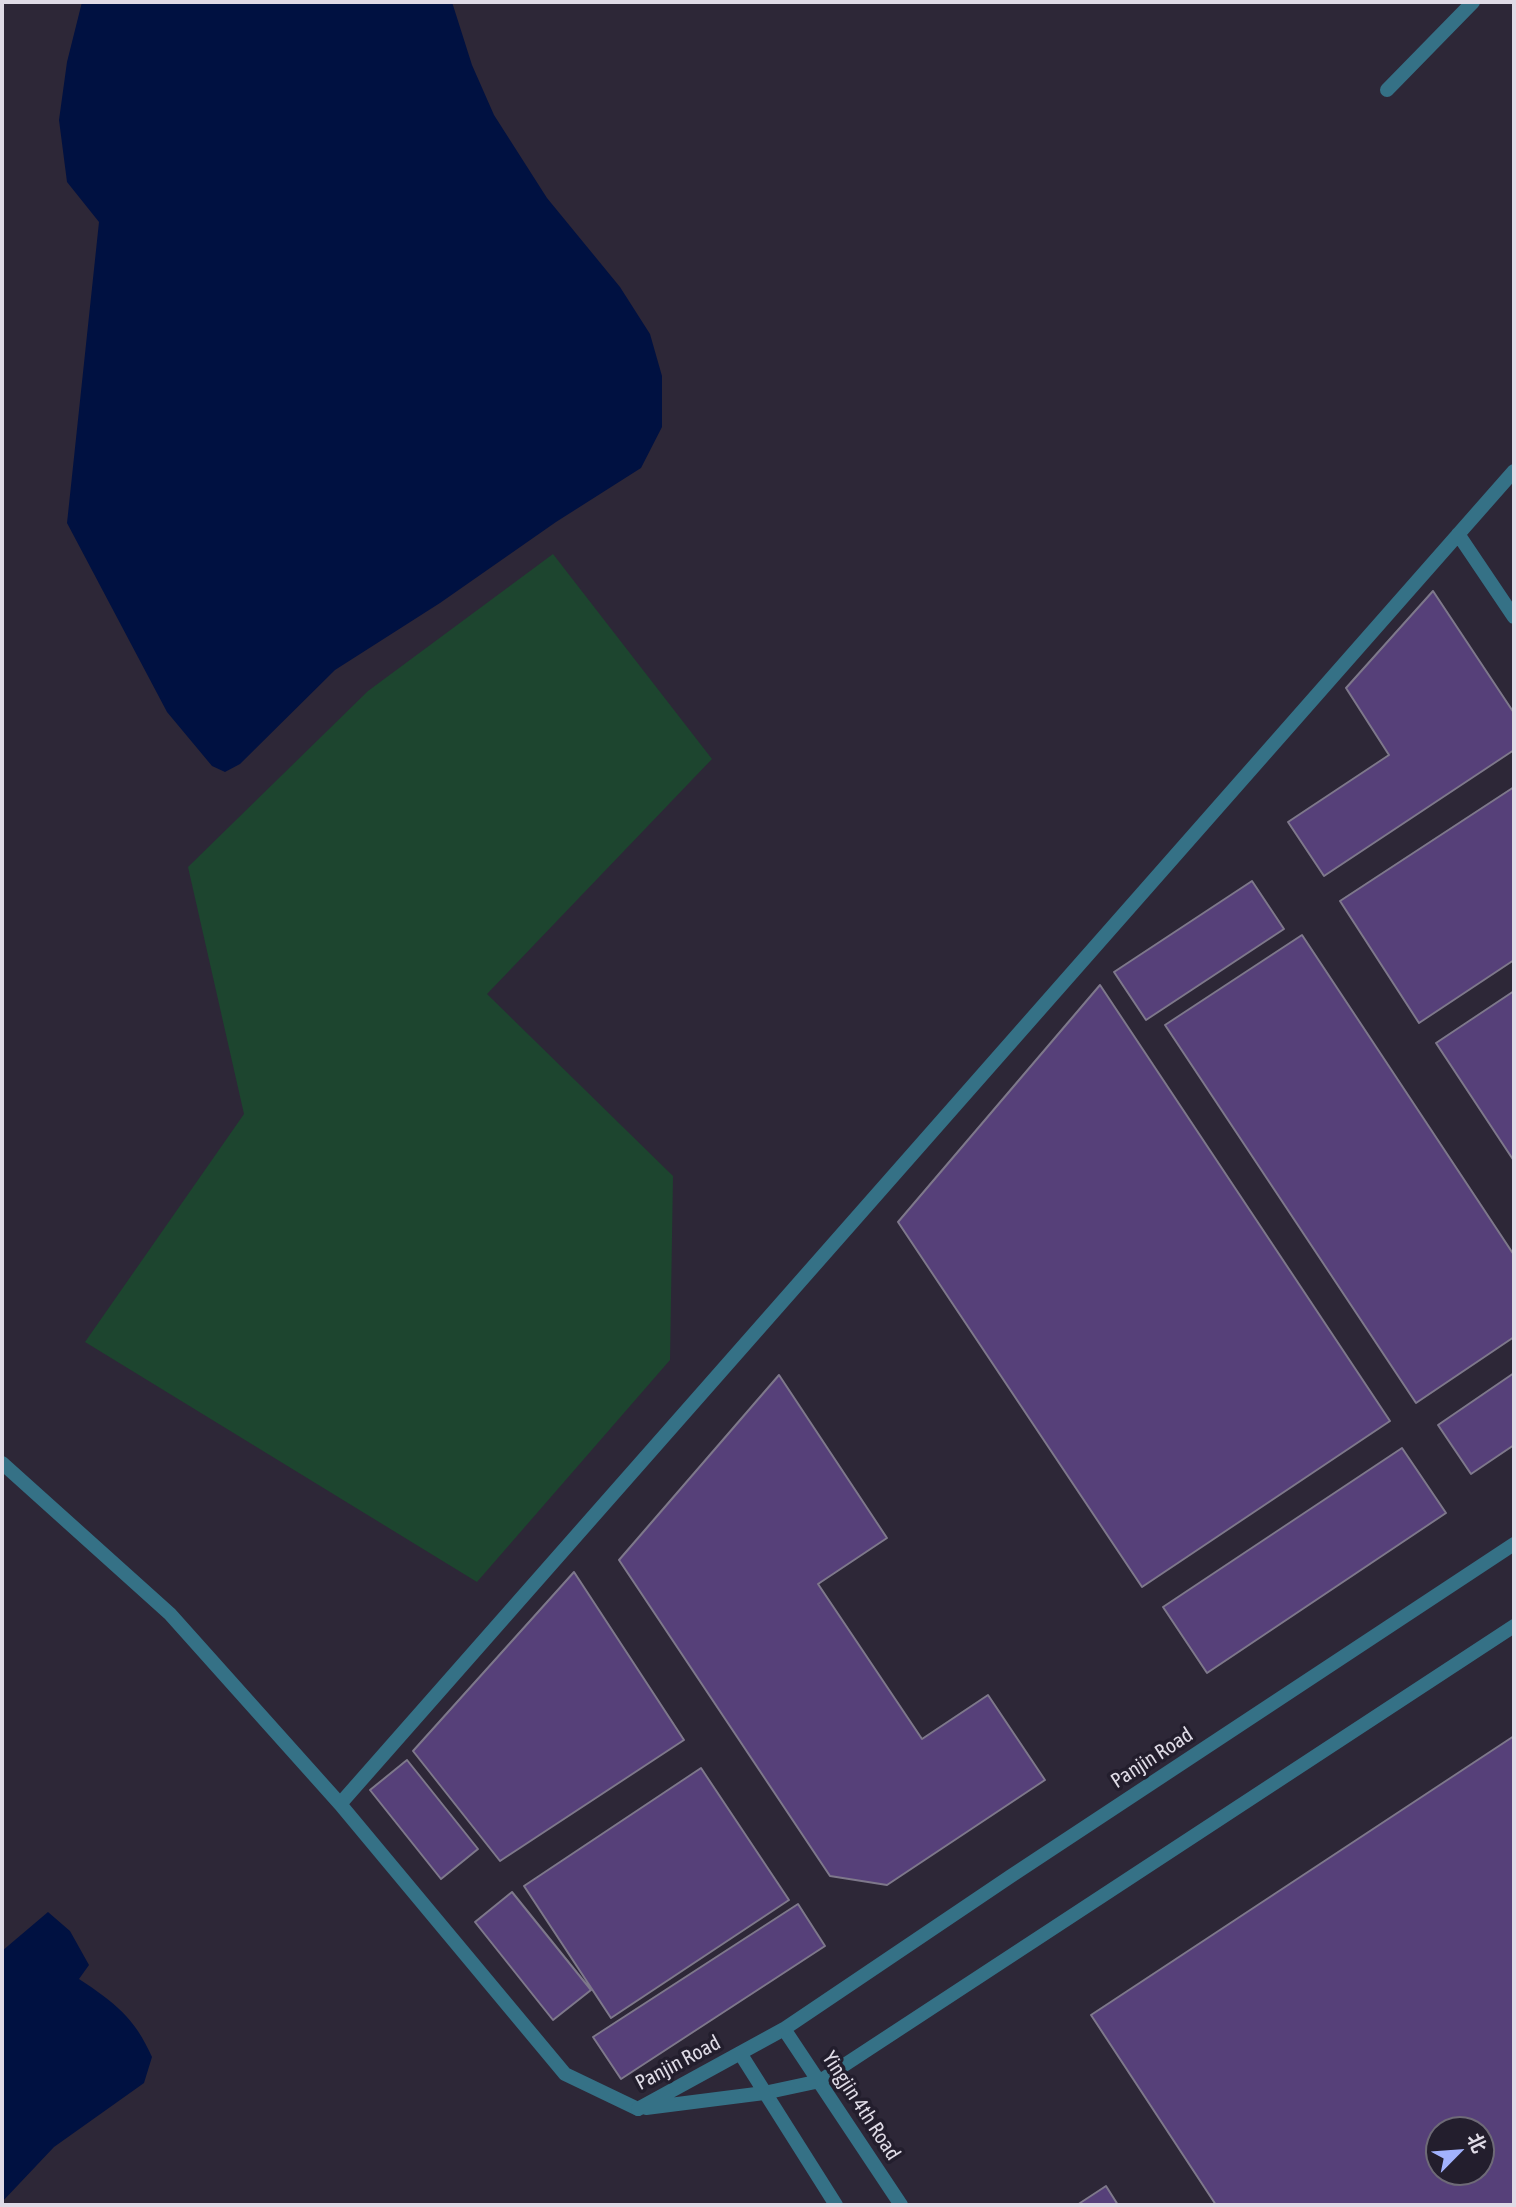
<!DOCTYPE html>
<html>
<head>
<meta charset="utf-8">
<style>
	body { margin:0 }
	#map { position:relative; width:1516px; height:2207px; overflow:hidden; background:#2d2737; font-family:"Asap Condensed","Noto Sans SC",sans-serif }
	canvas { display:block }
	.frame { position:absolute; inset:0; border:4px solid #dfdbe6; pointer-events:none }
	.north { position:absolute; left:1425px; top:2116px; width:70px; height:70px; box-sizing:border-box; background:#231e2d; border:2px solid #6e6a77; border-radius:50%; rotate:65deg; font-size:19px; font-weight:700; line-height:28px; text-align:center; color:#dfdbe6 }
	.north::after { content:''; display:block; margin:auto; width:24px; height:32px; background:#a2b2fd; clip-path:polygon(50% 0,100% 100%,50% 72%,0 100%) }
</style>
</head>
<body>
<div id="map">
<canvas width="1516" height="2207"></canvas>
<div class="frame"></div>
<div class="north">北</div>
</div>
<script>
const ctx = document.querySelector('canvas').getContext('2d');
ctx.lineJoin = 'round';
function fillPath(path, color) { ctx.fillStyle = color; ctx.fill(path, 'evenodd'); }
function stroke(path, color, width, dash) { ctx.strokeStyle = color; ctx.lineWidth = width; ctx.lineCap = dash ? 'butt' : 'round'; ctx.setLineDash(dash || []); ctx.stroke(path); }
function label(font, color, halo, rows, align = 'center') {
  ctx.font = font + ' "Asap Condensed",sans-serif'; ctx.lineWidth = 7; ctx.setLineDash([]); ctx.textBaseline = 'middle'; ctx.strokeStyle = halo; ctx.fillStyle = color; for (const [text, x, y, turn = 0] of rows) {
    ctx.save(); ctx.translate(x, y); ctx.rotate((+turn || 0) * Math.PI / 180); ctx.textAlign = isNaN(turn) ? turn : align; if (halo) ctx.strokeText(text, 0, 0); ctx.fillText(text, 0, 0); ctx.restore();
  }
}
const green = new Path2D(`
	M553,554L712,759L487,994L673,1176L670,1360L477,1582L85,1342L244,1114L188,867L368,691Z`);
const water = new Path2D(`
	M82,2H452L472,65L494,115L547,198L620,287L650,334L662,376V427L641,468L556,522L440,603L335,670L240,764L225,772L212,766L167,712L67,523L99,222L67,182L59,120L67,62Z
	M48,1912L70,1931L89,1965L79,1979C114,2002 135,2018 152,2057L144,2083L54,2147L2,2202V1951Z`);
const building = new Path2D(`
	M1433,591L1514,713V750L1324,876L1288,822L1389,755L1346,688Z
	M1514,787V960L1419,1023L1340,901Z
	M1252,881L1284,929L1146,1020L1114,972Z
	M1302,935L1514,1255V1337L1416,1403L1165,1025Z
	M1100,985L1390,1421L1142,1587L898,1222Z
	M1514,991V1161L1436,1043Z
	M1514,1373V1445L1471,1474L1438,1425Z
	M779,1375L887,1538L818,1584L922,1739L988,1695L1045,1780L887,1885L830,1876L619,1560Z
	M1402,1448L1446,1513L1207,1673L1163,1607Z
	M574,1572L684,1740L500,1861L413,1751Z
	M1514,1736V2205H1216L1091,2015ZM1439,2130H1481V2172H1439Z
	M407,1760L478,1849L441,1879L370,1790Z
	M701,1768L789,1900L611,2018L524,1886Z
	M512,1892L591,1990L553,2020L475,1922Z
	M798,1904L825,1946L621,2079L593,2037Z
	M1106,2186L1118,2205H1077Z`);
const minor = new Path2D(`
	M1387,90L1473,2
	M1458,534L1514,617
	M2,1463L170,1614L340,1804L565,2074L638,2109
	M340,1804L1514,471`);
const tertiary = new Path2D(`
	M784,2029L901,2205
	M740,2053L836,2205
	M646,2108L764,2093L820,2081L1514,1626
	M638,2109L784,2029L1011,1876L1514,1544`);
const streetNames = [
	["Panjin Road",1152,1758,-33],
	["Panjin Road",678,2063,-28],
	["Yingjin 4th Road",861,2106,57]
];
fillPath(green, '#1d452f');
fillPath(water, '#001141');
fillPath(building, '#564079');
stroke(building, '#7e788b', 2);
stroke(minor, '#357186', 14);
stroke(tertiary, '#357186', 14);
label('21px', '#dfdbe6', '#231e2d', streetNames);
</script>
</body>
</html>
